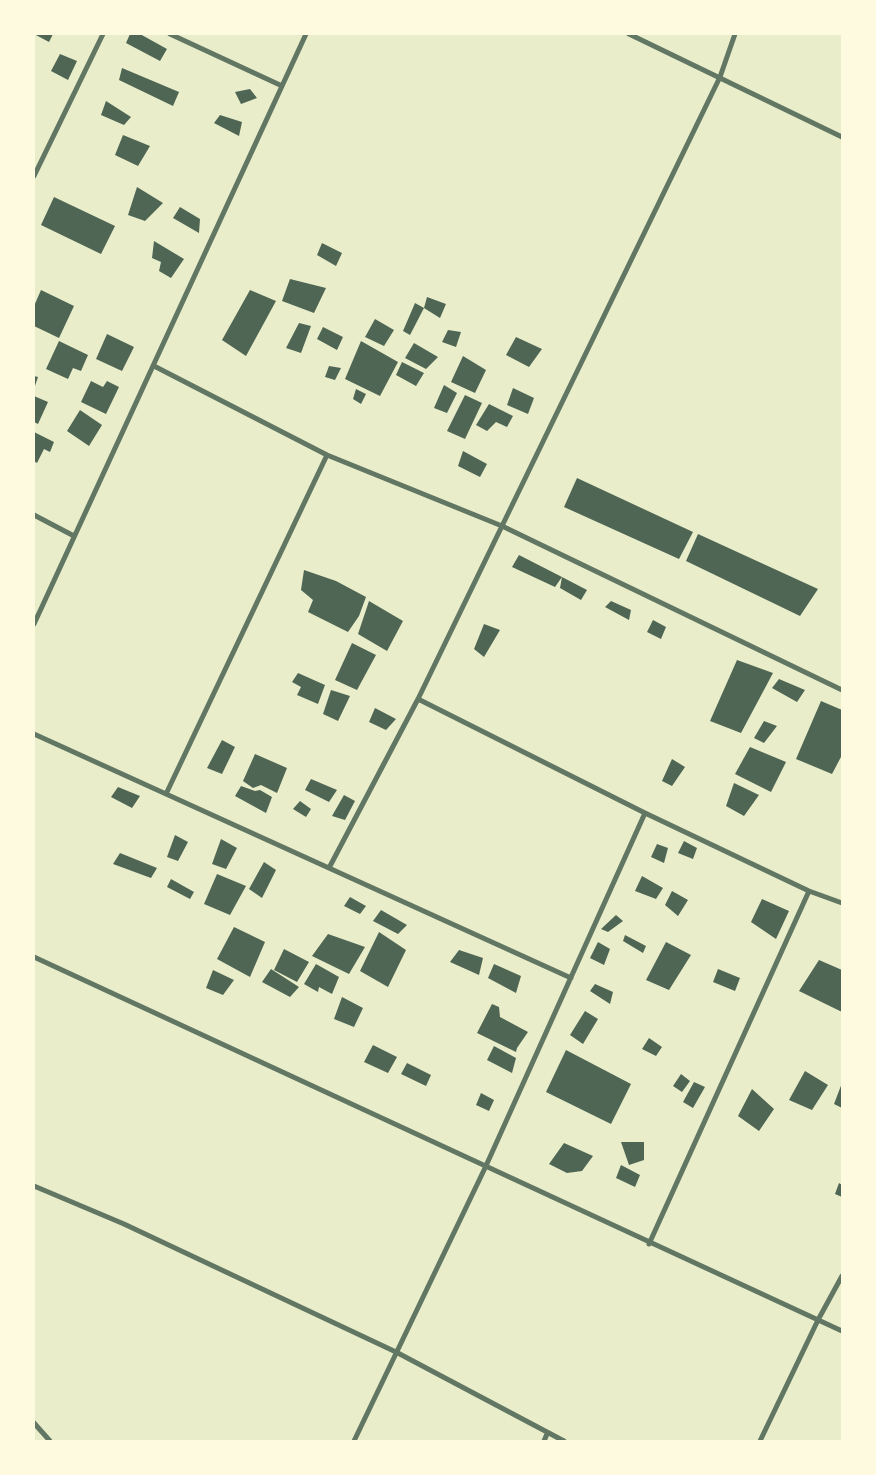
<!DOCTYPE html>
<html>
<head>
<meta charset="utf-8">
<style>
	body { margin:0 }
	#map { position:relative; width:876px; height:1475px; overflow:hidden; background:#e9edc9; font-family:"Golos Text",sans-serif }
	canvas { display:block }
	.frame { position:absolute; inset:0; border:35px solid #fefae0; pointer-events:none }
</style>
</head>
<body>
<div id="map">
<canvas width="876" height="1475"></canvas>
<div class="frame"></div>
</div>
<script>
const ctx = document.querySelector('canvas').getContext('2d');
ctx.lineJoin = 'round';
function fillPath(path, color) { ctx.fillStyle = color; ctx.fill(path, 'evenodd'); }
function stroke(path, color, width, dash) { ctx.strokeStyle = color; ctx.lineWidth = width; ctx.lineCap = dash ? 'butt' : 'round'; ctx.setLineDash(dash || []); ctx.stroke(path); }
const building = new Path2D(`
	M34,34H53L49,42Z
	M130,34H140L167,49L160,61L126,43Z
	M60,54L77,61L68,80L51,71Z
	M122,68L179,92L173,106L119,80Z
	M250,89L257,98L241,104L235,92Z
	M106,101L131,117L124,125L101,115Z
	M220,115L242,122L239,136L214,123Z
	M123,135L150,146L138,166L115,155Z
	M137,187L163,203L145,221L128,215Z
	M54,197L115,226L101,254L41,225Z
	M180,207L200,219L199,233L173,218Z
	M154,241L184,259L171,278L159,271L161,262L152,258Z
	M322,243L342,253L336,266L317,255Z
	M290,279L326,288L314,313L282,301Z
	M41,290L74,306L59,338L34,326V306Z
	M250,290L276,301L246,356L222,340Z
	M427,297L446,304L440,318L424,308Z
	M415,303L424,308L410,335L403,331Z
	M375,319L394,330L384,346L365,337Z
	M299,323L311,326L301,353L286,348Z
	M323,327L343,337L337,350L317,339Z
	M448,330L461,332L456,347L442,342Z
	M107,334L134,347L122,371L96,359Z
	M516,337L542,349L529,367L506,355Z
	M59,341L88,355L81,371L73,368L68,379L46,369Z
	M361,341L398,362L380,396L345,379Z
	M414,343L438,357L426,369L405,358Z
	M463,356L486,370L475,393L451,382Z
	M402,362L424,373L416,386L396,375Z
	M329,366L341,368L335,380L325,377Z
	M34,376L38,377L34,389Z
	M91,381L103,387L107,381L119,387L106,414L81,402Z
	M444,385L457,393L447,413L434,408Z
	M513,388L534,398L528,414L507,405Z
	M356,389L366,394L361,404L353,399Z
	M465,395L482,403L465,439L447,431Z
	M34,396L48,402L38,424L34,422Z
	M489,404L513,416L507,427L496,422L487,431L476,425Z
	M80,410L102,425L89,446L67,431Z
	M34,432L54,442L50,452L44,449L37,463L34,461Z
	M463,451L487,464L480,477L458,466Z
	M577,478L693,532L679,559L564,507Z
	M698,534L818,589L800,616L686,561Z
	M519,555L562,577L587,590L581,600L560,588L562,577L555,587L512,567Z
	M304,570L336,581L366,597L359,616L348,632L308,612L313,600L301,590Z
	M369,601L403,621L387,651L358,634Z
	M611,601L631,610L629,620L605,607Z
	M653,620L666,627L661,639L647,632Z
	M484,624L500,630L484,657L474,649Z
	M352,643L376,655L357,690L335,680Z
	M737,660L773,673L741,733L710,721Z
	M298,673L325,685L318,704L297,695L301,687L292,682Z
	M779,679L805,690L797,702L772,688Z
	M331,690L350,696L338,721L323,714Z
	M821,701L842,710V755L832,774L796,759Z
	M375,708L396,719L386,730L369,722Z
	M764,721L777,726L764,743L754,738Z
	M222,740L235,747L222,774L207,768Z
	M750,747L786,762L771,792L735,774Z
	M255,754L287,768L277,793L261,785L253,788L243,781Z
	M672,759L685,767L672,786L662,781Z
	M311,779L337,790L329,802L305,790Z
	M734,783L759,795L744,816L726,806Z
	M241,786L255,791L260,790L272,797L266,813L235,796Z
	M118,787L140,796L132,808L111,797Z
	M344,795L355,801L345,820L332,816Z
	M300,801L311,809L306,817L293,809Z
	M175,835L188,842L178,861L167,857Z
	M221,839L237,848L226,869L212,864Z
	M684,841L697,848L693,859L678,853Z
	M657,844L668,848L664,863L651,857Z
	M120,853L157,868L151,878L113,864Z
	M264,862L276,870L262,898L249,889Z
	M217,874L246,886L230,915L204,904Z
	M642,876L663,888L656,899L635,891Z
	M171,879L194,892L190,899L167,887Z
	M672,891L688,900L678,916L665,905Z
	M350,897L366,906L360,914L344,906Z
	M762,899L789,911L776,939L751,922Z
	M381,910L407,925L398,934L373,921Z
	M616,915L623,921L608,932L601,929Z
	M234,927L265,942L250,977L217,959Z
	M379,932L406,950L388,987L360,971Z
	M328,934L365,947L349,974L312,956Z
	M625,935L646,946L643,953L623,941Z
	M598,942L610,949L604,965L590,958Z
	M666,942L691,955L669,990L646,980Z
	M284,949L309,962L297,982L274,970Z
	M459,950L483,958L479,975L450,962Z
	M819,960L842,970V1012L799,991Z
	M316,964L339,977L332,994L319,987L318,992L304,984Z
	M494,964L521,976L516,993L488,978Z
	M271,969L299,987L290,997L262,982Z
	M718,969L740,978L735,991L713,982Z
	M213,970L234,980L223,995L206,988Z
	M595,984L613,992L610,1004L590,991Z
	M342,997L363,1008L354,1027L334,1019Z
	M492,1004L499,1007L500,1017L528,1032L517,1048L516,1052L477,1033Z
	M585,1011L598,1019L583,1044L570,1035Z
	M649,1038L662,1047L656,1056L642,1049Z
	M373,1045L397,1057L388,1073L364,1062Z
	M494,1046L516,1058L512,1073L487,1060Z
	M566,1050L631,1084L611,1124L546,1092Z
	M407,1063L431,1075L426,1086L401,1074Z
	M805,1071L828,1085L812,1110L789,1100Z
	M681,1074L690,1081L682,1092L673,1086Z
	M694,1082L705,1087L693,1108L683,1102Z
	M842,1083V1108L834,1104Z
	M752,1089L774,1109L759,1131L738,1116Z
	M481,1093L494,1100L489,1111L476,1105Z
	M621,1142H644V1160L629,1165Z
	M564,1143L593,1156L582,1171L567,1173L549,1164Z
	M621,1165L640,1175L635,1187L616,1178Z
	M839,1183L842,1185V1197L835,1194Z`);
const minor = new Path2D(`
	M170,34L280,85
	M629,34L842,137
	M34,176L103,34
	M154,366L327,455L502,526L842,690
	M34,515L74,536
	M34,624L306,34
	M418,699L645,813L809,891L842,903
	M34,734L571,978
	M166,794L327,455
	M329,868L418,699L720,77L735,34
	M34,957L842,1331
	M34,1186L124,1224L396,1352L564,1441
	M649,1244L809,891
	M34,1423L50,1441
	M354,1441L485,1168L645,813
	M544,1441L547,1434
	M760,1441L818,1320L842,1276`);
fillPath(building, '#4f6655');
stroke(minor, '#617663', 5);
</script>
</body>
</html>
